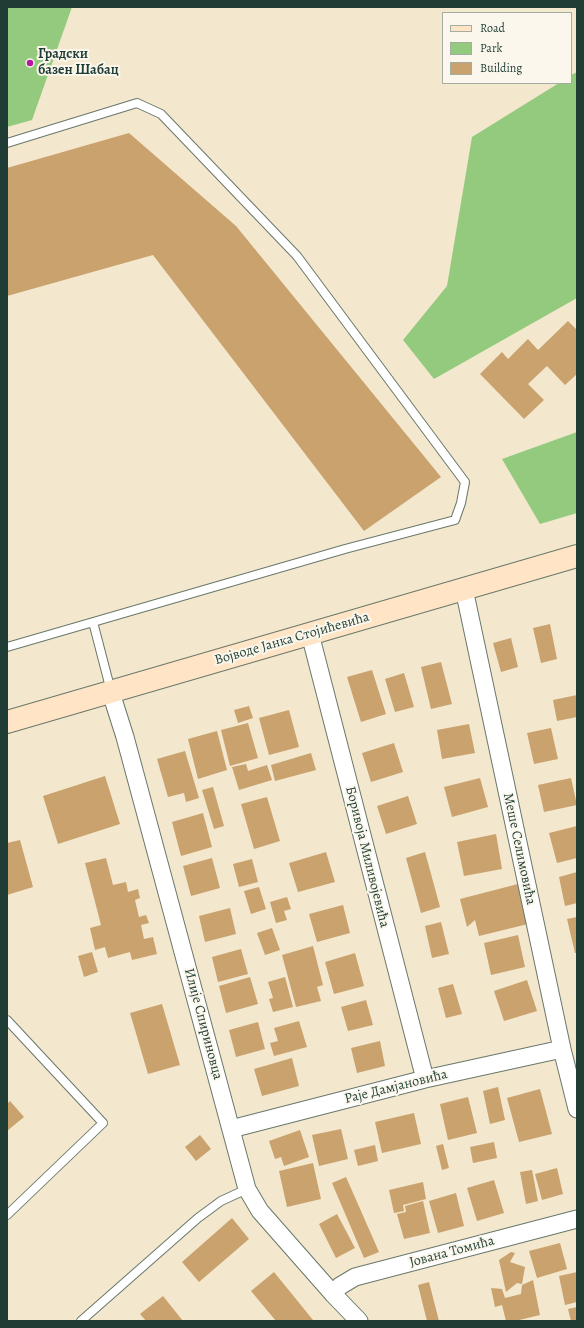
<!DOCTYPE html>
<html>
<head>
<meta charset="utf-8">
<style>
	body { margin:0 }
	#map { position:relative; width:584px; height:1328px; overflow:hidden; background:#f3e7ce; font-family:Alegreya,serif }
	canvas { display:block }
	.frame { position:absolute; inset:0; border:8px solid #1f3d34; pointer-events:none }
	.legend { position:absolute; left:442px; top:12px; width:130px; height:72px; box-sizing:border-box; background:#fbf7ec; border:1px solid #a3ada2; margin:0; padding:5px 7px; list-style:none; font-size:12px; color:#1f3d34 }
	.legend li { display:flex; align-items:center; gap:8px; height:20px }
	.legend b { width:20px; border:1px solid #a3ada2 }
</style>
</head>
<body>
<div id="map">
<canvas width="584" height="1328"></canvas>
<div class="frame"></div>
<ul class="legend">
<li><b style="height:5px;background:#ffe4c6"></b>Road</li>
<li><b style="height:11px;background:#93ca7d"></b>Park</li>
<li><b style="height:11px;background:#c9a26d"></b>Building</li>
</ul>
</div>
<script>
const ctx = document.querySelector('canvas').getContext('2d');
ctx.lineJoin = 'round';
function fillPath(path, color) { ctx.fillStyle = color; ctx.fill(path, 'evenodd'); }
function stroke(path, color, width, dash) { ctx.strokeStyle = color; ctx.lineWidth = width; ctx.lineCap = dash ? 'butt' : 'round'; ctx.setLineDash(dash || []); ctx.stroke(path); }
function label(font, color, halo, rows, align = 'center') {
  ctx.font = font + ' Alegreya,serif'; ctx.lineWidth = 4; ctx.setLineDash([]); ctx.textBaseline = 'middle'; ctx.strokeStyle = halo; ctx.fillStyle = color; for (const [text, x, y, turn = 0] of rows) {
    ctx.save(); ctx.translate(x, y); ctx.rotate((+turn || 0) * Math.PI / 180); ctx.textAlign = isNaN(turn) ? turn : align; if (halo) ctx.strokeText(text, 0, 0); ctx.fillText(text, 0, 0); ctx.restore();
  }
}
const green = new Path2D(`
	M7,7H72L32,120L7,127Z
	M577,72V298L434,379L403,340L447,286L472,137L559,83H571V75Z
	M577,432V513L540,524L502,459Z`);
const building = new Path2D(`
	M129,133L236,226L441,477L364,531L153,255L7,296V168Z
	M568,321L577,330V374L565,385L547,366L528,384L544,400L524,419L480,374L502,352L508,359L528,339L538,350Z
	M550,624L557,659L541,663L533,628Z
	M511,638L518,667L501,672L493,643Z
	M441,662L452,704L431,709L421,667Z
	M372,670L386,714L361,722L347,677Z
	M404,673L414,707L395,712L385,679Z
	M577,695V717L557,721L553,700Z
	M249,706L253,718L238,723L234,710Z
	M289,710L299,747L269,755L259,718Z
	M248,723L258,758L230,766L221,730Z
	M469,724L475,753L442,759L437,730Z
	M551,728L558,759L534,764L527,733Z
	M217,731L227,770L198,779L188,739Z
	M394,743L403,772L371,782L362,753Z
	M185,751L199,798L186,802L184,793L168,797L157,759Z
	M311,753L316,770L275,781L271,765Z
	M246,764L248,771L267,765L272,780L239,790L232,767Z
	M105,776L120,824L58,844L43,796Z
	M480,778L488,807L452,817L444,787Z
	M571,778L577,805L544,812L538,785Z
	M213,787L224,826L214,829L202,790Z
	M408,796L417,824L386,834L377,806Z
	M267,797L280,841L254,849L241,804Z
	M203,813L212,847L181,856L172,822Z
	M577,826V858L557,863L549,833Z
	M496,834L502,869L464,876L457,842Z
	M20,840L33,887L7,895V843Z
	M326,852L335,882L298,892L289,863Z
	M425,852L440,907L421,913L406,858Z
	M106,858L113,885L126,882L128,892L138,889L140,898L135,900L139,917L146,915L149,923L141,925L144,939L153,937L157,954L132,960L130,952L108,958L105,947L95,950L90,928L101,925L85,863Z
	M212,858L220,888L191,896L183,866Z
	M252,859L258,882L239,887L233,864Z
	M577,872V903L565,906L559,877Z
	M518,884L528,924L479,936L475,920L467,927L460,899Z
	M259,887L266,909L251,914L244,891Z
	M287,897L291,909L284,911L287,920L276,923L270,902Z
	M343,905L350,933L317,942L309,914Z
	M230,908L236,934L205,942L199,916Z
	M577,917V953H575L567,919Z
	M441,922L449,954L432,958L425,926Z
	M272,928L280,950L265,955L257,933Z
	M518,935L525,967L491,975L484,943Z
	M313,946L323,985L317,987L321,1001L296,1007L282,955Z
	M241,949L248,974L218,982L212,957Z
	M92,952L98,972L84,977L78,956Z
	M355,953L364,986L334,994L325,962Z
	M250,977L258,1004L226,1013L219,986Z
	M285,977L293,1007L273,1012L269,999L273,998L268,982Z
	M527,980L537,1011L504,1021L494,991Z
	M453,984L462,1014L446,1018L438,988Z
	M366,1000L373,1025L348,1031L341,1007Z
	M162,1004L180,1065L148,1074L130,1013Z
	M299,1021L307,1047L274,1056L270,1043L278,1041L274,1028Z
	M258,1022L265,1049L236,1057L229,1030Z
	M380,1041L385,1066L357,1073L351,1048Z
	M292,1058L299,1086L262,1096L254,1069Z
	M498,1087L505,1120L490,1124L483,1091Z
	M540,1089L552,1134L519,1142L507,1098Z
	M468,1097L477,1133L448,1140L440,1104Z
	M10,1101L24,1117L7,1131V1104Z
	M414,1113L421,1144L382,1153L375,1122Z
	M341,1129L348,1159L319,1166L312,1135Z
	M300,1130L309,1157L284,1166L281,1157L275,1159L269,1141Z
	M200,1135L211,1149L196,1161L185,1147Z
	M494,1142L497,1158L473,1163L470,1147Z
	M443,1144L449,1168L442,1170L436,1146Z
	M375,1145L378,1161L358,1166L354,1150Z
	M313,1163L321,1199L287,1207L279,1171Z
	M557,1168L563,1194L542,1200L535,1174Z
	M532,1170L538,1201L526,1204L520,1172Z
	M346,1177L379,1252L364,1258L332,1183Z
	M494,1180L504,1213L477,1221L467,1188Z
	M423,1182L426,1199L403,1205L404,1211L394,1213L389,1190Z
	M456,1193L464,1226L438,1233L429,1201Z
	M423,1201L430,1233L404,1239L397,1214L406,1212L405,1206Z
	M337,1214L355,1248L336,1258L319,1224Z
	M232,1218L249,1239L199,1282L182,1262Z
	M560,1243L567,1269L537,1278L529,1251Z
	M511,1252L515,1253L510,1262L525,1267L522,1284L517,1283L506,1292L499,1260Z
	M274,1272L313,1320L311,1321H276L251,1291Z
	M577,1272V1302L565,1305L559,1276Z
	M533,1280L540,1315L515,1321H506L502,1305L495,1307L491,1288L502,1289L505,1298L521,1294L522,1285Z
	M429,1282L439,1321H427L418,1285Z
	M163,1296L183,1321H146L140,1314Z
	M577,1307V1321H571L568,1309Z`);
const lane = new Path2D(`
	M7,143L137,103L161,114L297,256L465,482L461,503L455,520L345,549L7,647
	M93,622L111,691
	M7,1020L103,1123L7,1215
	M81,1321L198,1218L221,1201L247,1189`);
const street = new Path2D(`
	M464,589L562,1049L577,1109
	M310,634L425,1079
	M111,693L125,737L247,1189L260,1211L333,1294L359,1321
	M231,1129L425,1079L562,1049
	M333,1294L340,1286L355,1277L577,1219`);
const secondary = new Path2D(`
	M7,722L577,556`);
const markers = [
	[30,63,4,"#b5179e"]
];
const poiNames = [
	["Градски",38,55],
	["базен Шабац",38,71]
];
const streetNames = [
	["Војводе Јанка Стојићевића",292,639,-16],
	["Меше Селимовића",519,849,78],
	["Боривоја Миливојевића",367,857,76],
	["Илије Спириновца",203,1024,75],
	["Раје Дамјановића",396,1087,-14],
	["Јована Томића",452,1252,-15]
];
fillPath(green, '#93ca7d');
fillPath(building, '#c9a26d');
stroke(lane, '#69786a', 10);
stroke(street, '#69786a', 19);
stroke(secondary, '#69786a', 24);
stroke(lane, '#fff', 8);
stroke(street, '#fff', 17);
stroke(secondary, '#ffe4c6', 22);
for (const [x, y, r, color] of markers) { const dot = new Path2D(); dot.arc(x, y, r, 0, 2 * Math.PI); ctx.fillStyle = color; ctx.fill(dot); stroke(dot, '#fbf7ec', 1.5); }
label('bold 14px', '#1f3d34', '#fbf7ec', poiNames, 'left');
label('14px', '#1f3d34', '#fbf7ec', streetNames);
</script>
</body>
</html>
